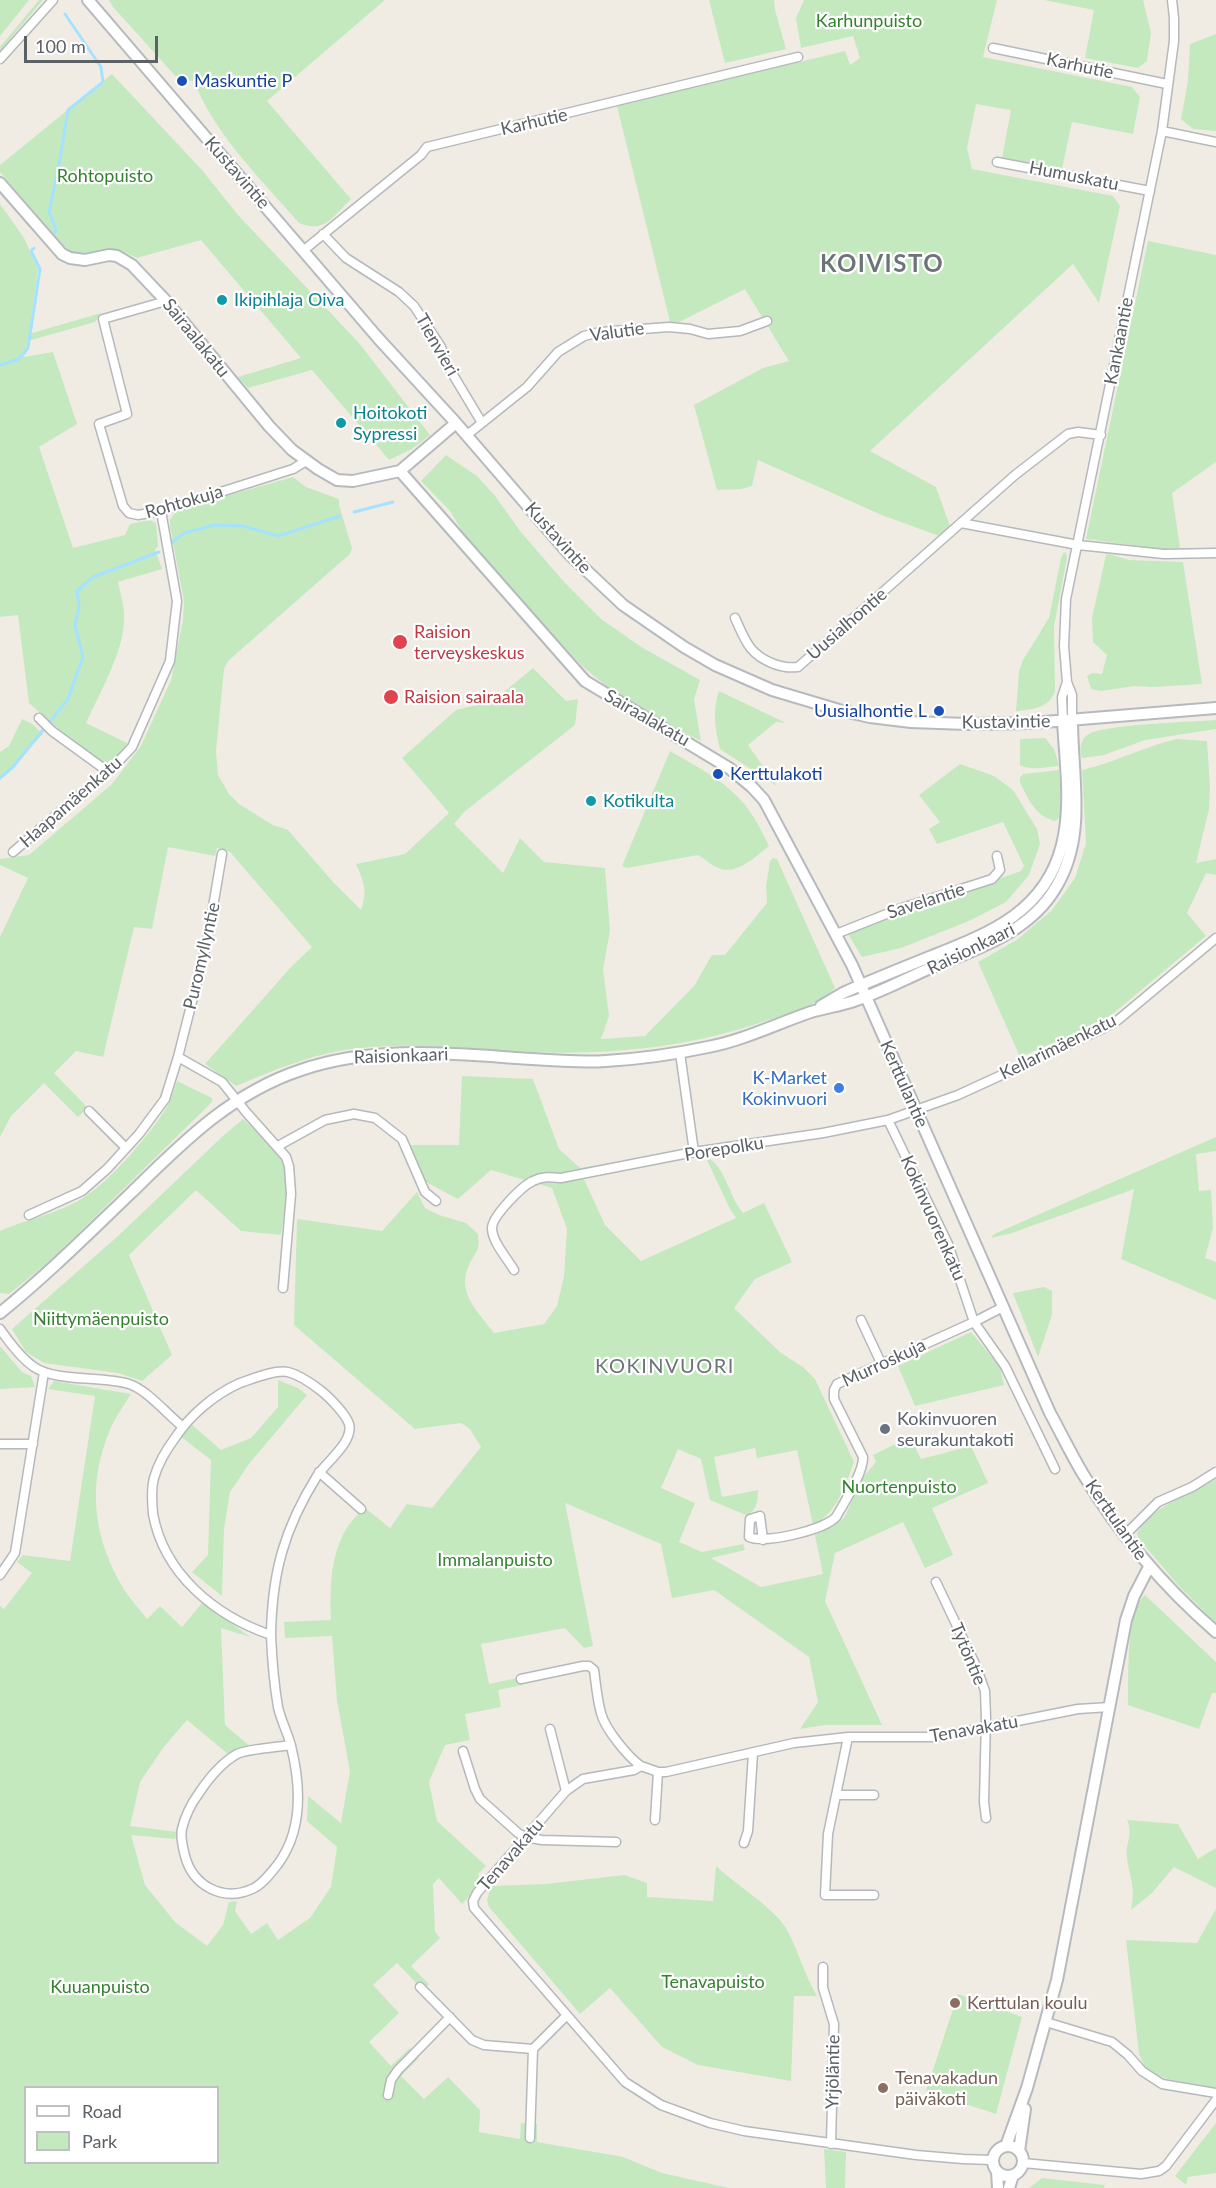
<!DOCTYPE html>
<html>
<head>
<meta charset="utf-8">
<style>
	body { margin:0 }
	#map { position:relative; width:1216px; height:2188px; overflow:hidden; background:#f0ece4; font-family:Lato,sans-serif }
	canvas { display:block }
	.legend { position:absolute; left:24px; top:2086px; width:195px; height:78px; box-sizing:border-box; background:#fff; border:2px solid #bec0c2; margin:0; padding:8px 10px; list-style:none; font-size:18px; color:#5c6166 }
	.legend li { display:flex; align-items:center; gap:12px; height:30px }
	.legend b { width:30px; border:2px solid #bec0c2 }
	.scale { position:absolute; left:24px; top:36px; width:134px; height:27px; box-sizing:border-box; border:3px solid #5c6166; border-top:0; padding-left:8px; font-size:18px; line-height:21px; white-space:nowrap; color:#5c6166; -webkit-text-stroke:4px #fff; paint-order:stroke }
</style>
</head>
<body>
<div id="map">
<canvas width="1216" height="2188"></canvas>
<ul class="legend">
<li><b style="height:8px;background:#fff"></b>Road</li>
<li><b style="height:16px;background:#c4e9bf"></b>Park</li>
</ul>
<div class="scale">100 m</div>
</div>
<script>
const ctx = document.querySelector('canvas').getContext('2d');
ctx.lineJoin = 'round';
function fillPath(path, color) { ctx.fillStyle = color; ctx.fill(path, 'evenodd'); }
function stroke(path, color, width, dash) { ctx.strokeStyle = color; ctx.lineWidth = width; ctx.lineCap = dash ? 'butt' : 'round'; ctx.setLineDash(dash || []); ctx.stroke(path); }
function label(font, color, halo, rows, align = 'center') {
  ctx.font = font + ' Lato,sans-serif'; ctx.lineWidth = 4.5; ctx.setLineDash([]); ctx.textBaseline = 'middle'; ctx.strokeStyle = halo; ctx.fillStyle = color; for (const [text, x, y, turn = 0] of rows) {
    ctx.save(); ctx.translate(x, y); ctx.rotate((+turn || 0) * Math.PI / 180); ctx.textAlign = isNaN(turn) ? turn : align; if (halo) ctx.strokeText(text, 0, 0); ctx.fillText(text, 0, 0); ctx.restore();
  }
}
const green = new Path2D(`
	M0,0H29L0,36Z
	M39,0H43L0,51V47Z
	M109,0H385L267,101L351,199C333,216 325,234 299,223C262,180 214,134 194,81L179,80L113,7Z
	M709,0H774L775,10L786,49L725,63Z
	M804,0H997L983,57L1132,87L1140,97L1133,134L1072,122L1062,169L1002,158L1011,110L976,104L967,148L972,169L1113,196L1120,206L1099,303L1073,264L870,451L936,487L951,529L942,537L884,516L758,460L752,486L741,489L717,490L694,405L763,368L789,361L745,289L671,326L617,106L845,51L850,65L860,58L853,36L801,48L796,18Z
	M1044,0H1143L1151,33L1147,61L1138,68L1085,58L1094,10Z
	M1216,34V131L1193,129L1181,119L1188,81L1190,44Z
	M112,74L202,170L238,215L359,343L430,435L412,449L389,460L312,370L248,388L238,377L301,358L201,240L137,258L118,249L89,253L70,252L60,242L0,172V165Z
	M0,204L24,238L38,269L29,334L101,313L95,322L28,341L24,357L53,352L77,424L39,447L73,548L125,535L130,524L150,520L156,523L158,546L155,550L162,569L118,582C120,593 124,604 124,614C126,649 100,692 86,723L127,743L121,753L108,766L62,732L29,703L18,615L0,617Z
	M1148,241L1216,255V462L1172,493L1180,548L1162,549L1086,539Z
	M446,455L477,476L495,496L520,531L565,583L601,619L643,648L700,680L694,699L701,741L670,725L604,684L582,666L471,546L450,511L421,481Z
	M293,477L306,487L339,499V505L352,548L350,554L228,661L224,669L216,751L218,775L229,794L239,804L273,825L288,830L333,882L361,910C368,890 364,883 356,864L405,854L449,813L402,758L456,710L493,701L533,668L566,701L578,699L575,725L464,812L454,824L503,873L520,838L544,862L605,868L610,931L603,969L609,1016L601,1039L645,1036L694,986L712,955H725L767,903L766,887L770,861L773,858L777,859L835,988C816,1007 787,1014 762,1022C687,1048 608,1055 529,1052C471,1050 411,1041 353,1049C311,1054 275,1070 236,1086L205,1064L291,967L312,947L230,852L217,848L215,856L168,847L152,929L134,927L103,1057L76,1051L54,1073L88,1108L78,1117L44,1083L11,1116L0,1137V937L28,878L0,865V859L29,855L112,784L141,746L171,680L183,620L184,601L170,526V520L177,510Z
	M1064,552L1066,553L1067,558L1054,626L1055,692C1049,708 1031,710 1016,711L1019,672L1023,660L1049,618L1061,558Z
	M1109,554L1129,560L1183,562L1202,684L1153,687L1134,686L1101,691L1091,689L1087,676L1092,673L1102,674L1107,655L1093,642L1092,618L1106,555Z
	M719,691L786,723L776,722L748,745L777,786L720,749C715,730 712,710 719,691Z
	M22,719L32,724L43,734L0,779V752L9,746Z
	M1216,720V729L1145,740L1104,755L1082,758C1079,749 1080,739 1089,734C1106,724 1192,722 1216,720Z
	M1045,738L1054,749L1059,766C1047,767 1030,771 1020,765V739Z
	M1177,739L1207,741L1210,788L1209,809L1196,863L1216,859V875L1206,873L1187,913L1206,936L1103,1022L1020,1057L978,962L1018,939L1052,910L1075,878L1086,843L1082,770C1116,762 1143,747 1177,739Z
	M670,751C697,767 726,781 745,805C755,817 762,832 769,846C756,856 737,876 718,868C711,865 705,859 698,855L627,868L622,866Z
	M960,764L994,776L1013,790L1037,829L1040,844L1029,875L1006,902L969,921L901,948L862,957L848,934L852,930L1021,871L1024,866L1003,822L937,844L929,829L940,822L919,795Z
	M1059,770L1062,816L1055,821C1035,816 1028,799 1020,782V778L1023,774Z
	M462,1076L533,1079L559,1149L580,1168L675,1152L673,1161L583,1177L605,1225L641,1261L736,1218L730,1209L705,1156C726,1166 728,1195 743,1213L764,1203L792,1262L755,1279L734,1308L781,1353L803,1367L815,1379L854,1462C845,1486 837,1513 813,1525L797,1450L757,1458L755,1448L714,1457L722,1497L758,1490C758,1501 757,1511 746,1515L710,1500L701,1459L678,1449L661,1488L695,1503L679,1542L702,1552L743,1544L745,1550L711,1558L761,1587L823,1574L815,1535L844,1518L863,1477L876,1462L873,1455L910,1437L921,1459L971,1446L988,1483L932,1508L953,1555L925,1568L903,1522L835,1553L825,1601L882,1725H825L800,1729L818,1702L809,1657L714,1590L672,1598L661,1544L565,1503L593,1646L584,1648L565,1628L481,1644L489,1684L522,1677L523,1685L498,1690L501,1707L465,1714L470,1740L445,1745L429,1782L437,1821L486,1866L478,1874L482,1882L462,1904L439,1878L433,1884L435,1932L440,1938L411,1966L429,1984L423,1990L397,1963L373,1985L399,2013L369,2042L391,2066L410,2048L419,2058L401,2076L424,2099L448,2077L480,2110L479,2132L520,2139L521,2123L537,2124V2142L623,2157L662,2173L729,2188H0V1606L4,1609L32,1573L17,1562L23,1555L70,1561L95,1396L48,1389L54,1381L131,1394C124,1406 115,1417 110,1430C87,1484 93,1536 122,1586C129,1598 139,1608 147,1619L160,1606L182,1627L203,1602L250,1637L221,1628L225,1725L252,1748L228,1754L187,1720L163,1748L140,1782L130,1826L177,1832L175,1839L131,1835L145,1885L175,1922L207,1946L223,1925L229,1902L237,1901L235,1911L251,1934L267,1923L278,1940L310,1918L331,1887L337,1847L307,1821L308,1796L341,1823L350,1771L337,1701L332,1636L285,1638L284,1622L331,1620C330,1592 330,1563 342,1537C346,1526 357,1516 364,1507L390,1528L407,1504L432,1508L481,1447L470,1429L461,1423L415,1429L294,1325L297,1219L382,1231L417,1192L425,1208L439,1215L466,1223L478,1234C480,1253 476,1250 469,1265C456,1294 478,1311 494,1333L544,1324L557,1306L564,1276L567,1229L552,1188L491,1170L458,1199L426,1182L406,1145H459ZM26,2088H218V2162H26Z
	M177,1081L212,1098V1102L52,1259L9,1294L0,1293V1231C27,1219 61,1213 86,1196C113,1178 150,1134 167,1107C172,1099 174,1089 177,1081Z
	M243,1119C254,1129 268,1139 277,1152C293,1176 285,1208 281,1235L241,1231L196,1190L129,1255L172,1355L142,1381L118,1373L44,1363L26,1352L12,1329L118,1236L224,1135Z
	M1216,1137V1151L1196,1154L1199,1191L1211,1190L1213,1228L1205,1258L1216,1262V1300L1121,1259L1134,1189L1012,1233L991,1238L994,1234Z
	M1044,1287L1052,1291V1315L1038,1357L1013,1293Z
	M971,1332L1000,1367L1004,1385L915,1406L898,1366Z
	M0,1346L22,1372L31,1376L35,1387L0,1389Z
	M278,1380L298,1388L307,1395L249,1464L230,1492L224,1529L222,1596L192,1572L208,1555L211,1460L180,1436L190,1423L221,1450L251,1438L278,1407Z
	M1216,1479V1623L1179,1586L1138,1538L1137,1533C1156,1503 1188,1496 1216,1479Z
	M1145,1595L1216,1662V1693H1212L1199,1729L1128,1705C1129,1678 1125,1612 1145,1595Z
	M1127,1820L1178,1824L1198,1859L1216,1848V1888L1174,1867L1152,1893L1131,1910C1136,1887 1130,1880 1127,1858C1125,1842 1134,1836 1127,1820Z
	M716,1866C735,1884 774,1908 786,1928C798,1949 804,1974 817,1996H794L791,2081L698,2065L662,2047L610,1988L580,2014L489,1907L487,1900L491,1886L546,1884L624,1875L647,1883V1897L713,1901Z
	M1216,1909V2088L1167,2079L1146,2070L1139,2054L1126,1940L1197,1943Z
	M958,1994L1022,2017L996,2114L926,2091Z
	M1216,2123V2173L1188,2177L1186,2185L1175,2176Z
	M824,2149L846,2152L845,2188H826Z
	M1042,2178L1105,2185L1104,2188H1029Z`);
const stream = new Path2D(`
	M55,233L56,229L49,212L60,159L68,110L103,82L101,67L65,14
	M0,365L19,359L28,348L40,269L31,251L34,248
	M354,512L393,502
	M171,543L184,533L215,525L243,526L278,536L340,516
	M0,778L13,767L68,699L83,657L75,626L79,607L77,591L93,577L159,552`);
const street = new Path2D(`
	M993,48L1167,84
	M0,59L53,0
	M1162,131L1216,142
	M997,162L1150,191
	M323,234L346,258L399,292L414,306L441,347L446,363L482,423
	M304,250L421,155L427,147L798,57
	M166,301L103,319L127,414L99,424L123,506L129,513L138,515L161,511L293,469L306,461
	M467,435L527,387L558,352L584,336L600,332L669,327L690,329L708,334L740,331L767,321
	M961,523L1078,545L1164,554L1216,553
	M735,618C746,642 749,654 774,664C783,667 788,668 798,667L1015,475L1068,434L1078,432L1101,435
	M39,718L52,731L107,771
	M1072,720V695L1067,682L1064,646L1066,599L1162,131L1174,41V18L1172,0
	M1063,721L1062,697L1067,682
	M13,852L117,763L132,747L170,661L177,601L161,511
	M222,854L207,942L178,1057L222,1082L246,1112L286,1157L289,1166L291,1194L283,1288
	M836,934L899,909L992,879L1000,870L997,856
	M680,1053L694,1152
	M89,1111L126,1148
	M278,1146L325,1120L354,1114L375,1118L402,1139L425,1192L436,1201
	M29,1215L82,1191L107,1169L139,1134L165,1099L178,1057
	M514,1270C507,1258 493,1243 492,1229C491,1217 522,1186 533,1181C543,1176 551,1177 561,1178L694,1152L823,1133L888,1120
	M861,1320L881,1363
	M0,1329C9,1342 21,1358 34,1367C56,1382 102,1376 129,1384C146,1389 168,1415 183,1427
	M0,1444H33
	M1055,1469L1005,1366L974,1322L948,1244L888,1120L958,1095L1104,1028L1118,1020L1216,938
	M319,1472L361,1509
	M1125,1535L1158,1502L1192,1487L1216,1472
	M763,1540L760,1516L750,1519L749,1537C765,1544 824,1530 836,1517C844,1503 864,1472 863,1457L834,1399V1390L837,1384L974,1322L1003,1307
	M0,1575L15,1553L44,1372
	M936,1582L976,1666L985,1691L986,1718L984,1802L986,1818
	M271,1635C272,1573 284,1529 317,1476C326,1462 354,1442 349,1424C346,1414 328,1396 320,1390C311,1383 300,1375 288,1372C276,1369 252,1379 240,1383C215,1394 190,1415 175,1438C166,1450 158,1464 154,1478C151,1489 152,1503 153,1514C164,1574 215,1616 271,1635C272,1659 274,1684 278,1707C281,1721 288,1733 291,1746C301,1786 303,1830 278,1864C271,1873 262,1885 252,1889C223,1902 193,1886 185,1856C183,1847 180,1838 182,1829C185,1816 191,1804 199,1793C209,1778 221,1763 237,1754C246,1749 278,1747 291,1745
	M521,1679L583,1666H589L594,1670C596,1684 597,1699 601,1713C605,1729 628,1757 641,1766
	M550,1729L566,1791
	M848,1737L828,1834L825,1895H874
	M463,1751L475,1789L480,1799L518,1833L525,1837L542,1840L616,1842
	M836,1795H874
	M655,1820L658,1772
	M744,1843L748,1831L753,1753
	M823,1967V1988L834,2024L831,2144
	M420,1987L472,2040L484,2045L533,2049L566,2016
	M1046,2022L1112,2042L1128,2055L1142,2071L1162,2084L1216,2093
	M388,2095L391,2080L398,2070L450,2017
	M530,2138L533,2049
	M992,2160L963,2159L916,2155L744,2131L710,2123L661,2105L625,2082L474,1908L473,1901L477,1893L566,1791L583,1779L634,1770L641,1766L658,1772H666L794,1743L848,1737H937L1078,1709L1110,1707
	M1023,2163L1141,2174L1159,2171L1166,2166L1216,2100`);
const secondary = new Path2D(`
	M88,0L378,338L456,423L569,554L623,605L684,647L715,665L772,690L839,710L870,717L911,722L967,724L1032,723L1216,708
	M0,183L62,254L70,258L85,260L109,255L117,256L132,265L166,301L269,426L292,450L318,469L337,480L353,481L400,471L456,423
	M400,471L585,681L729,768L752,787L764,800L852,965L1050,1413C1061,1433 1071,1454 1083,1474C1119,1534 1163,1586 1216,1632
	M821,1006L843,993C872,980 902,968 932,956C990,933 1045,912 1062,845C1072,805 1065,761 1063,721
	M0,1313C46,1276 88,1234 131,1193C182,1143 231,1093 301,1070C370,1046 445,1053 517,1058C547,1060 577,1063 606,1061C639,1059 675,1054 708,1047C744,1040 776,1024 811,1012C824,1008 838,1006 851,1002C877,994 901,981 926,970C973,950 1029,934 1056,887C1087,836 1072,777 1072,720
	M993 2161a15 15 0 1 1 30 0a15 15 0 1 1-30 0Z
	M1006,2146L1027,2088L1057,1980L1126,1620L1134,1596L1149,1567
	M1019,2151L1025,2109
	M997,2171L998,2188
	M1009,2188L1013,2175`);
const markers = [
	[182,81,6,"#1a4fb4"],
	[222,300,6,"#0f9aa8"],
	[341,423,6,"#0f9aa8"],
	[400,642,8,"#e0444e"],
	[391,697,8,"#e0444e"],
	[939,711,6,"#1a4fb4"],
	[718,774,6,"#1a4fb4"],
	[591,801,6,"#0f9aa8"],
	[839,1088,6,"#3f7fe0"],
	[885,1429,6,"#6b7280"],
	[955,2003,6,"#8d6e63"],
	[883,2088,6,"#8d6e63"]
];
const parkNames = [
	["Karhunpuisto",869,21],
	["Rohtopuisto",105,176],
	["Niittymäenpuisto",101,1319],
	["Nuortenpuisto",899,1487],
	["Immalanpuisto",495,1560],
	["Tenavapuisto",713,1982],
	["Kuuanpuisto",100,1987]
];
const streetNames = [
	["Karhutie",1080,66,12],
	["Karhutie",534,122,-13],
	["Kustavintie",237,173,49],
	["Humuskatu",1074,176,11],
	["Valutie",617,332,-8],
	["Sairaalakatu",196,338,51],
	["Kankaantie",1119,341,-79],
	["Tienvieri",437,345,60],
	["Rohtokuja",184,502,-16],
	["Kustavintie",558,538,48],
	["Uusialhontie",847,624,-41],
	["Sairaalakatu",647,718,30],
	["Kustavintie",1006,722,-1],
	["Haapamäenkatu",71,802,-41],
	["Savelantie",926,901,-18],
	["Raisionkaari",971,949,-26],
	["Puromyllyntie",202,956,-77],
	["Kellarimäenkatu",1058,1047,-26],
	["Raisionkaari",401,1056,-2],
	["Kerttulantie",904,1084,66],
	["Porepolku",724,1149,-9],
	["Kokinvuorenkatu",933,1218,66],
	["Murroskuja",884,1363,-25],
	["Kerttulantie",1116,1520,55],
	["Tytöntie",968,1654,67],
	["Tenavakatu",974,1729,-10],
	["Tenavakatu",511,1855,-49],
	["Yrjöläntie",833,2072,-89]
];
const transitNames = [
	["Maskuntie P",194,81],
	["Uusialhontie L",927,711,"right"],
	["Kerttulakoti",730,774]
];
const cultureNames = [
	["Ikipihlaja Oiva",234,300],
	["Hoitokoti",353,413],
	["Sypressi",353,434],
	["Kotikulta",603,801]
];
const healthNames = [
	["Raision",414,632],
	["terveyskeskus",414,653],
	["Raision sairaala",404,697]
];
const shopNames = [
	["K-Market",827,1078],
	["Kokinvuori",827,1099]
];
const worshipNames = [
	["Kokinvuoren",897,1419],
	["seurakuntakoti",897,1440]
];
const educationNames = [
	["Kerttulan koulu",967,2003],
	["Tenavakadun",895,2078],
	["päiväkoti",895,2099]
];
const neighbourhoodNames = [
	["KOKINVUORI",665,1367]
];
const districtNames = [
	["KOIVISTO",882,264]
];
fillPath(green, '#c4e9bf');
stroke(stream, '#a5e2ff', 3);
stroke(street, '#b5b8bc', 11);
stroke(secondary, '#b6babf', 14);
stroke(street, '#fff', 8);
stroke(secondary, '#fff', 10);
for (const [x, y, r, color] of markers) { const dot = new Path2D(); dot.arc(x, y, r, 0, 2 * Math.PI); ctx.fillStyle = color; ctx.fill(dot); stroke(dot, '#fff', 2); }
label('18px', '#34822f', '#fff', parkNames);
label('18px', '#5c6166', '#fff', streetNames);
label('18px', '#164399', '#fff', transitNames, 'left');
label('18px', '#0d838f', '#fff', cultureNames, 'left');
label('18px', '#be3a42', '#fff', healthNames, 'left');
label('18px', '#366cbe', '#fff', shopNames, 'right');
label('18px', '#5b616d', '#fff', worshipNames, 'left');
label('18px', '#785e54', '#fff', educationNames, 'left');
ctx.letterSpacing = '1.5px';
label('20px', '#6d7478', '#fff', neighbourhoodNames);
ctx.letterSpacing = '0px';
ctx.letterSpacing = '1.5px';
label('bold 24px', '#6d7478', '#fff', districtNames);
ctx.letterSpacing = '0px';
</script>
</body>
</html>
